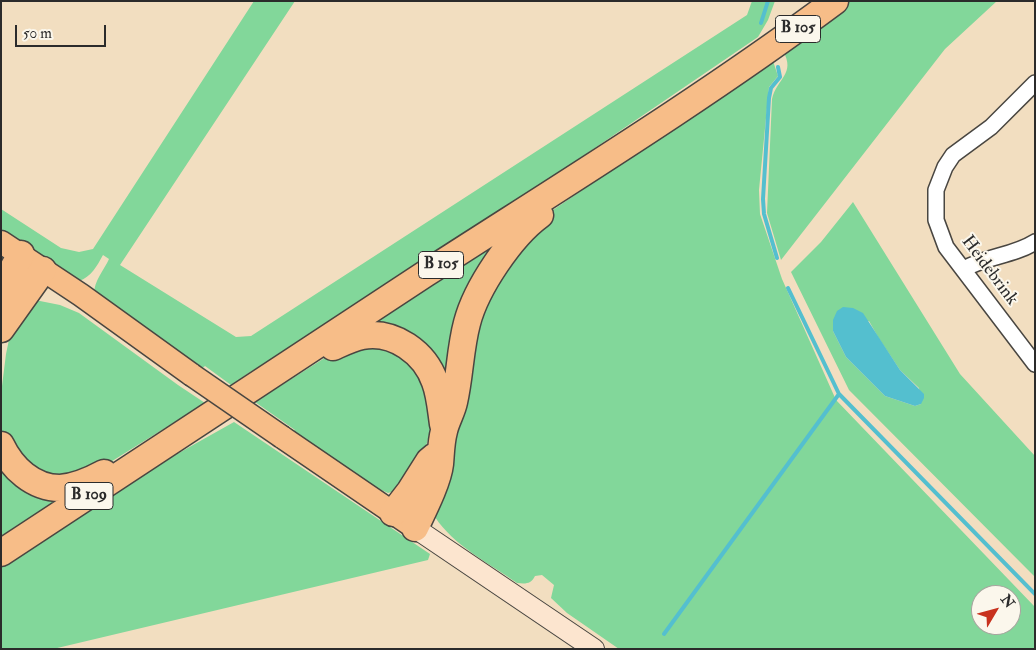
<!DOCTYPE html>
<html>
<head>
<meta charset="utf-8">
<style>
	body { margin:0 }
	#map { position:relative; width:1036px; height:650px; overflow:hidden; background:#f2dec0; font-family:"IM FELL Double Pica",serif }
	canvas { display:block }
	.frame { position:absolute; inset:0; border:2px solid #2b2b2b; pointer-events:none }
	.north { position:absolute; left:971px; top:585px; width:50px; height:50px; box-sizing:border-box; background:#fbf7ec; border:1px solid #a8a59f; border-radius:50%; rotate:53deg; font-size:14px; font-weight:700; line-height:20px; text-align:center; color:#2b2b2b }
	.north::after { content:''; display:block; margin:auto; width:18px; height:22px; background:#c8321e; clip-path:polygon(50% 0,100% 100%,50% 72%,0 100%) }
	.scale { position:absolute; left:15px; top:25px; width:91px; height:22px; box-sizing:border-box; border:2px solid #2b2b2b; border-top:0; padding-left:6px; font-size:15px; line-height:18px; white-space:nowrap; color:#2b2b2b; -webkit-text-stroke:4px #fbf7ec; paint-order:stroke }
</style>
</head>
<body>
<div id="map">
<canvas width="1036" height="650"></canvas>
<div class="frame"></div>
<div class="north">N</div>
<div class="scale">50 m</div>
</div>
<script>
const ctx = document.querySelector('canvas').getContext('2d');
ctx.lineJoin = 'round';
function fillPath(path, color) { ctx.fillStyle = color; ctx.fill(path, 'evenodd'); }
function stroke(path, color, width, dash) { ctx.strokeStyle = color; ctx.lineWidth = width; ctx.lineCap = dash ? 'butt' : 'round'; ctx.setLineDash(dash || []); ctx.stroke(path); }
function label(font, color, halo, rows, align = 'center') {
  ctx.font = font + ' "IM FELL Double Pica",serif'; ctx.lineWidth = 4; ctx.setLineDash([]); ctx.textBaseline = 'middle'; ctx.strokeStyle = halo; ctx.fillStyle = color; for (const [text, x, y, turn = 0] of rows) {
    ctx.save(); ctx.translate(x, y); ctx.rotate((+turn || 0) * Math.PI / 180); ctx.textAlign = isNaN(turn) ? turn : align; if (halo) ctx.strokeText(text, 0, 0); ctx.fillText(text, 0, 0); ctx.restore();
  }
}
const green = new Path2D(`
	M254,1H295L120,265L236,337L251,336L747,15L752,1H775L768,20L758,37L364,305L250,372L231,385L205,366L200,370L94,294C94,281 104,270 109,259L103,255C97,266 91,277 79,281L1,233V209L61,248L79,252L93,249Z
	M849,1H997L945,49L781,260L767,213L772,99C777,78 796,74 783,51Z
	M772,58L778,76L769,87L759,190L760,214L782,279L836,400L1035,607V649H619L567,613L551,598L554,585L542,575L535,576C531,584 526,584 517,583C490,564 453,545 435,517L482,299L550,212L712,102ZM981,595H1011V625H981Z
	M853,202L960,374L1035,456V577L849,390L791,272L821,242ZM869,321L878,337L900,370L919,388L921,404L915,406L885,396L846,357L833,331Z
	M509,229L450,390L360,325Z
	M30,299L60,305L79,313L178,385L205,403L93,473L49,481L4,442L1,429V394L6,354L11,330Z
	M358,342L415,358L433,418L427,443L418,465L398,490L388,493L368,484L292,432L295,430L255,402L342,347Z
	M234,422L430,554L428,560L53,649H1V561L88,504Z
	M1,457L72,492L1,545Z`);
const water = new Path2D(`
	M843,307L853,308L863,313L900,370L924,394V398L921,404L915,406L885,396L846,357L833,331V320L837,311Z`);
const stream = new Path2D(`
	M761,23L768,1
	M777,258L764,214L763,199L769,98L771,88L780,77L778,67
	M788,288L839,394L1035,594
	M664,634L839,394`);
const street = new Path2D(`
	M1035,83L991,127L953,155L945,167L936,190V220L946,247L1035,364
	M964,269C986,256 1013,256 1035,242`);
const secondary = new Path2D(`
	M415,528L594,649`);
const primary = new Path2D(`
	M1,242L81,295L192,375
	M282,437L408,523`);
const highway = new Path2D(`
	M1,301L7,279L21,254
	M1,329L43,270
	M333,347C342,343 352,338 362,336C394,330 425,353 435,382C440,395 441,411 443,424
	M1,445C12,468 33,488 60,488C76,487 91,480 104,473
	M393,513L410,491L429,461L435,456
	M415,528C423,511 438,482 440,464C441,453 441,442 444,431C446,421 452,412 454,402C460,376 460,349 467,323C476,288 511,236 540,215
	M1,553C143,461 283,366 425,274C563,185 703,99 835,1`);
const primaryBridge = new Path2D(`
	M192,375L282,437`);
const shields = [
	[798,29,45],
	[441,265,45],
	[89,496,48]
];
const shieldNames = [
	["B 105",798,29],
	["B 105",441,265],
	["B 109",89,496]
];
const streetNames = [
	["Heidebrink",989,271,53]
];
fillPath(green, '#82d79a');
fillPath(water, '#54bfcf');
stroke(stream, '#54bfcf', 4);
stroke(street, '#494641', 18);
stroke(secondary, '#494641', 22);
stroke(primary, '#494641', 25);
stroke(highway, '#494641', 29);
stroke(street, '#fff', 15);
stroke(secondary, '#fce5cf', 20);
stroke(primary, '#f7bd88', 22);
stroke(highway, '#f7bd88', 26);
stroke(primaryBridge, '#494641', 25, []);
stroke(primaryBridge, '#f7bd88', 22);
for (const [x, y, w] of shields) { const box = new Path2D(); box.roundRect(x - w / 2, y - 13.5, w, 27, 4); ctx.fillStyle = '#fbf7ec'; ctx.fill(box); stroke(box, '#2b2b2b', 1); }
label('bold 16px', '#2b2b2b', null, shieldNames);
label('18px', '#2b2b2b', '#fbf7ec', streetNames);
</script>
</body>
</html>
